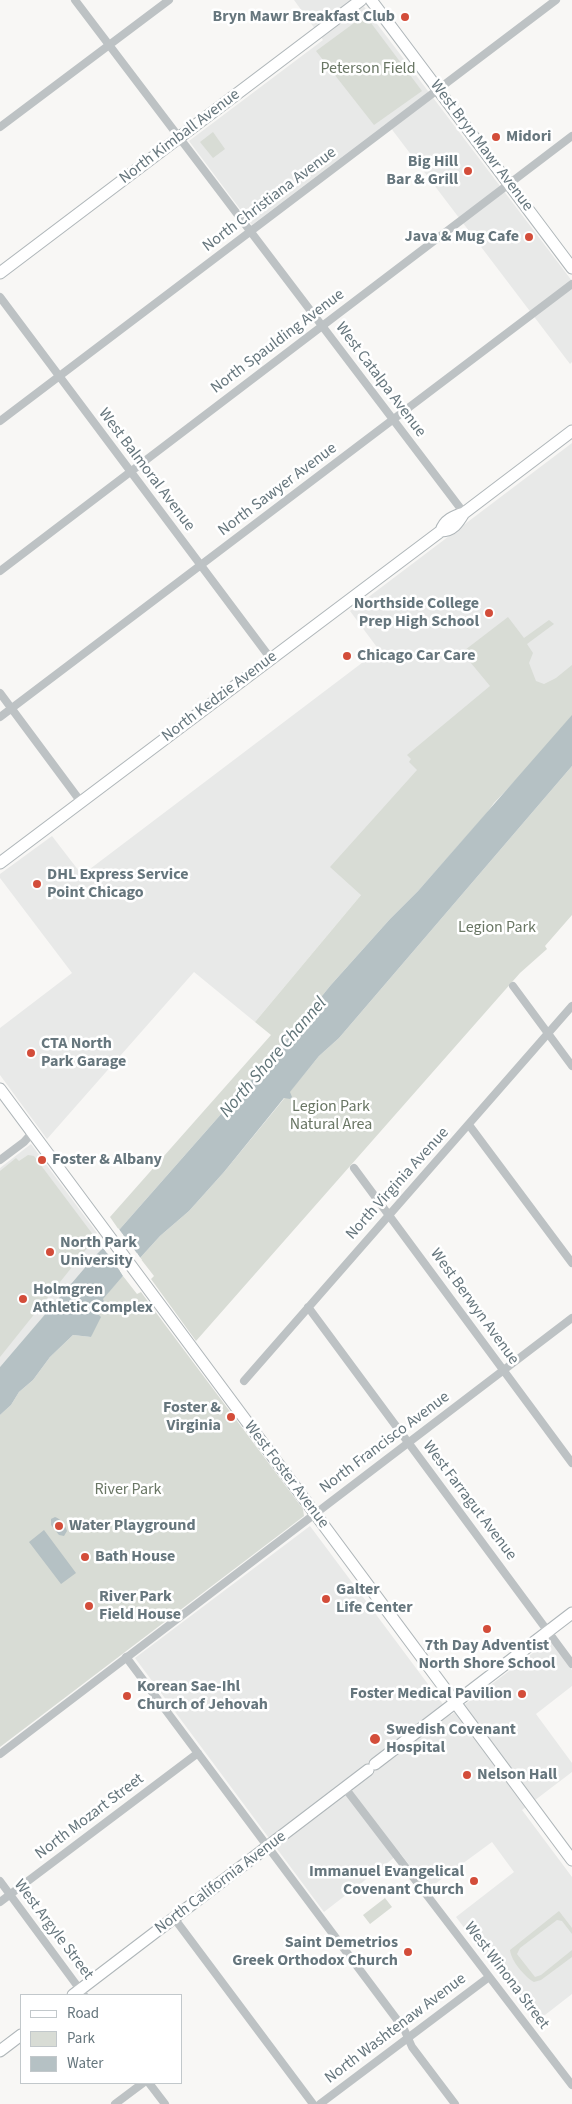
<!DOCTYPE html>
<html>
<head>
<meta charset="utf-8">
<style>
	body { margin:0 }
	#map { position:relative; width:572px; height:2104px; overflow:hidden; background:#f8f7f5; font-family:"Source Sans 3",sans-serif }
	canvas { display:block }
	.legend { position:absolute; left:20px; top:1994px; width:162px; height:90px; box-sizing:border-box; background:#fff; border:1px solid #c2c8cb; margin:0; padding:6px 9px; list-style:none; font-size:15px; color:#66767d }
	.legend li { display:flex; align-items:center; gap:10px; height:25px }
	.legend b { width:25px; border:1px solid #c2c8cb }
</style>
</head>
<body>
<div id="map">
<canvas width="572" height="2104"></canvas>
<ul class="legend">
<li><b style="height:6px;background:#fff"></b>Road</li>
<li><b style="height:14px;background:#d8dcd5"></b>Park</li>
<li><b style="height:14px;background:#b5c1c4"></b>Water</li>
</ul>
</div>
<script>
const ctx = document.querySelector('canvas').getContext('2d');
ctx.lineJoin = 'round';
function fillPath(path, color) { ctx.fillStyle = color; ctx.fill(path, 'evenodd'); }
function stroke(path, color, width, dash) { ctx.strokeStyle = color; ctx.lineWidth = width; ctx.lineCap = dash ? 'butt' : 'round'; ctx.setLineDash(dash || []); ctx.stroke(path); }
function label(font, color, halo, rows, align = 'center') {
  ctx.font = font + ' "Source Sans 3",sans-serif'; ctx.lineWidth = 5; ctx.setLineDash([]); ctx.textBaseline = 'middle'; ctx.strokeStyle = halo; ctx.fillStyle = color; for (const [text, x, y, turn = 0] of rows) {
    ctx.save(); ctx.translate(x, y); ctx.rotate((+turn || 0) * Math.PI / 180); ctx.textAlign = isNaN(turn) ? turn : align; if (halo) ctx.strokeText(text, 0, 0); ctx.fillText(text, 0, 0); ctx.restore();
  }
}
const built = new Path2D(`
	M294,0H359L572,281V362L570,364L387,123L252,225L189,141L323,40Z
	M572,443V688L361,895L255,1022L194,972L47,1139L0,1075V1028L72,973L0,878V874L52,836L82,875L379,650L350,611Z
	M31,1144L97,1233L94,1236L103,1248L0,1367V1168Z
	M310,1526L451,1715L550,1640L572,1670V1686L536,1714L572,1763V1772L522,1810L572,1877V1994L536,2022L456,1917L514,1872L492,1842L428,1889L400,1853L324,1912L135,1658Z`);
const green = new Path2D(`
	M365,15L422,91L374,125L316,51Z
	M213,132L225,149L213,158L200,142Z
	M508,617L524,638L549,620L554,624L527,644L533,653L529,663L536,681L544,684L556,678L572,665V716L538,757L494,803L486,814L418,891L390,919L330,986L288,1038L119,1230L110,1217L271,1035L255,1022L361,895L330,867L417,770L409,762L411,759L407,755L490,686L461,651L465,650Z
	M572,766V915L545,946L547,949L520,973L196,1341L151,1279L154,1276L140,1258L160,1236L189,1211L224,1172L319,1056L339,1038Z
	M28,1155L34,1156L97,1240L92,1242L0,1357V1171L16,1158L19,1161Z
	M123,1276L137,1294L141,1292L163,1322L303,1509L304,1516L0,1747V1415L11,1405L19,1392L33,1380L50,1357L73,1335L91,1337L97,1313L105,1304L102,1299Z
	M385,1898L392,1907L370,1924L363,1915Z
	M559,1911L572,1928V1934L562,1921L557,1920L520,1948L517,1954L535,1977L541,1975L572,1950V1957L541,1980L534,1982C525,1977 511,1961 510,1950Z`);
const water = new Path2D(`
	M572,715V766L339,1038L319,1056L290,1092L292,1097L290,1099L284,1098L224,1172L189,1211L160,1236L140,1258L137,1253L120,1271L123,1276L103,1299L105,1304L97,1313L101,1317L91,1337L73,1335L50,1357L33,1380L19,1392L11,1405L0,1415V1367L95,1256L103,1248L107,1253L123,1235L119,1230L288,1038L330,986L390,919L418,891Z
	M55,1517C60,1518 66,1526 67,1531L64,1536L59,1535L51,1525V1519Z
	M44,1530L76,1573L61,1584L29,1542Z`);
const pier = new Path2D(`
	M118,1228L142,1260H139L136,1256L123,1271L125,1278L102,1246L104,1245L107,1249L120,1235L117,1230Z`);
const street = new Path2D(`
	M75,0L464,513
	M0,127L169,0
	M0,297L271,659
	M0,421L556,0
	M0,571L572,136
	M0,693L81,802
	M0,717L572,284
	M513,986L572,1066
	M469,1125L572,1263
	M0,1160L24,1142L32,1133
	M354,1168L572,1463
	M308,1307L572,1664
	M244,1381L572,1006
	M126,1657L404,2029L412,2047L455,2104
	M0,1754L572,1318
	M345,1788L572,2085
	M0,1881L84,1995
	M0,1902L198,1753
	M174,1918L313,2104
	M149,2083L165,2104
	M115,2104L143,2083
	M320,2104L489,1977`);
const secondary = new Path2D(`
	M371,0L572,268
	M0,273L361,0
	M441,531C453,531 458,523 464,513
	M0,863L441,531C444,520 454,516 464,513L572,431
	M0,1089L572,1860
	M375,1764L572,1613
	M73,1995L368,1770
	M0,2051L21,2035`);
const markers = [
	[405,17,5,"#d34d3a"],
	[496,137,5,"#d34d3a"],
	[468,171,5,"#d34d3a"],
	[529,237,5,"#d34d3a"],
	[489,613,5,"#d34d3a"],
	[347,656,5,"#d34d3a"],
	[37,884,5,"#d34d3a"],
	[31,1053,5,"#d34d3a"],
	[42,1160,5,"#d34d3a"],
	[50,1252,5,"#d34d3a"],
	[23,1299,5,"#d34d3a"],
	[231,1417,5,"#d34d3a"],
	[59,1526,5,"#d34d3a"],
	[85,1557,5,"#d34d3a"],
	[326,1599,5,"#d34d3a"],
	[89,1606,5,"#d34d3a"],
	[487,1629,5,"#d34d3a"],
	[522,1694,5,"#d34d3a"],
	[127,1696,5,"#d34d3a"],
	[375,1739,6,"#d34d3a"],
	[467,1775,5,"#d34d3a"],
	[474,1881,5,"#d34d3a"],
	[408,1952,5,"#d34d3a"]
];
const poiNames = [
	["Bryn Mawr Breakfast Club",395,17,"right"],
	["Midori",506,137],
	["Big Hill",458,162,"right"],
	["Bar & Grill",458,180,"right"],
	["Java & Mug Cafe",519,237,"right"],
	["Northside College",479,604,"right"],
	["Prep High School",479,622,"right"],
	["Chicago Car Care",357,656],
	["DHL Express Service",47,875],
	["Point Chicago",47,893],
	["CTA North",41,1044],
	["Park Garage",41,1062],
	["Foster & Albany",52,1160],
	["North Park",60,1243],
	["University",60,1261],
	["Holmgren",33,1290],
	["Athletic Complex",33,1308],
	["Foster &",221,1408,"right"],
	["Virginia",221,1426,"right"],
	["Water Playground",69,1526],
	["Bath House",95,1557],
	["Galter",336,1590],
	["Life Center",336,1608],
	["River Park",99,1597],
	["Field House",99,1615],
	["7th Day Adventist",487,1646,"center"],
	["North Shore School",487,1664,"center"],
	["Korean Sae-Ihl",137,1687],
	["Church of Jehovah",137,1705],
	["Foster Medical Pavilion",512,1694,"right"],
	["Swedish Covenant",386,1730],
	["Hospital",386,1748],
	["Nelson Hall",477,1775],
	["Immanuel Evangelical",464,1872,"right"],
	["Covenant Church",464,1890,"right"],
	["Saint Demetrios",398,1943,"right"],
	["Greek Orthodox Church",398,1961,"right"]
];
const parkNames = [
	["Peterson Field",368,69],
	["Legion Park",497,928],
	["Legion Park",331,1107],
	["Natural Area",331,1125],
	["River Park",128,1490]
];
const streetNames = [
	["North Kimball Avenue",180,137,-37],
	["West Bryn Mawr Avenue",481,146,53],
	["North Christiana Avenue",270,200,-37],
	["North Spaulding Avenue",278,342,-37],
	["West Catalpa Avenue",380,380,53],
	["West Balmoral Avenue",146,470,53],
	["North Sawyer Avenue",278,490,-37],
	["North Kedzie Avenue",220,697,-37],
	["North Virginia Avenue",398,1184,-48],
	["West Berwyn Avenue",474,1307,54],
	["North Francisco Avenue",385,1443,-37],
	["West Foster Avenue",286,1475,53],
	["West Farragut Avenue",469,1501,53],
	["North Mozart Street",90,1817,-37],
	["North California Avenue",221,1883,-37],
	["West Argyle Street",53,1930,53],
	["West Winona Street",506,1976,53],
	["North Washtenaw Avenue",396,2029,-37]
];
const waterNames = [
	["North Shore Channel",274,1058,-49]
];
fillPath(built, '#e8e9e8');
fillPath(green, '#d8dcd5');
fillPath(water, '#b5c1c4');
fillPath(pier, '#f8f7f5');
stroke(secondary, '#afb6b9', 13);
stroke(street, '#bdc2c4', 8);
stroke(secondary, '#fff', 11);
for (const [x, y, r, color] of markers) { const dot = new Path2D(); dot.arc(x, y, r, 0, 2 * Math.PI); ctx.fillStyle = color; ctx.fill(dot); stroke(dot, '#fff', 2); }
label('bold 16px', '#66767d', '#fff', poiNames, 'left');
label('16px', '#697664', '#fff', parkNames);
label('16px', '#66767d', '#fff', streetNames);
label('italic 18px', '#607478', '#fff', waterNames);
</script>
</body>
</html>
